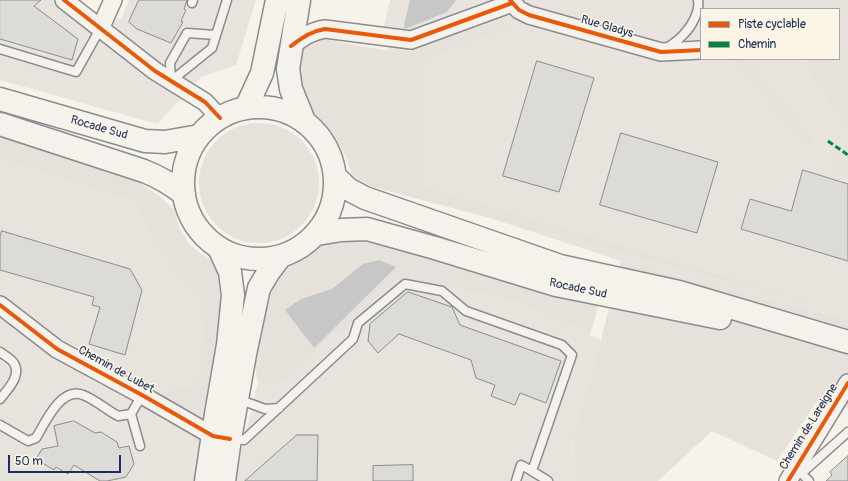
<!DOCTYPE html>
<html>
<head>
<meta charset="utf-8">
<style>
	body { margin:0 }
	#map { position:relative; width:848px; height:481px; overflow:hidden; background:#f7f3ea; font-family:Pangolin,sans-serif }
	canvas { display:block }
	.legend { position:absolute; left:700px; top:8px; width:140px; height:52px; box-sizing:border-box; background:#fcf5e5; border:1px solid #a2a6af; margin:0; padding:5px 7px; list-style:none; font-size:12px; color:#1b2f5e }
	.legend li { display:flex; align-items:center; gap:8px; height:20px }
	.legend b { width:20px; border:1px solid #a2a6af }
	.scale { position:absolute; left:8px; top:455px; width:113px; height:18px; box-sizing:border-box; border:2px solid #1b2f5e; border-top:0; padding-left:5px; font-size:12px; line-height:14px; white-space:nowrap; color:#1b2f5e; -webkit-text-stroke:3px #fcf5e5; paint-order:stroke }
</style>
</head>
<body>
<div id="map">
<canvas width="848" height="481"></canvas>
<ul class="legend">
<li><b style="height:5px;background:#e8590c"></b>Piste cyclable</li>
<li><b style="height:5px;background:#00873e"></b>Chemin</li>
</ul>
<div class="scale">50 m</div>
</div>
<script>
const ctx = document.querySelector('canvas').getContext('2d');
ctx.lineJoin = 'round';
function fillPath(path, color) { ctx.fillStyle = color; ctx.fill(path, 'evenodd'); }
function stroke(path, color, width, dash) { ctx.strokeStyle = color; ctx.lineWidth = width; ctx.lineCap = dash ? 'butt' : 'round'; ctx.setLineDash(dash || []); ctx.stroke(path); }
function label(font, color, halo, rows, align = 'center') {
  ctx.font = font + ' Pangolin,sans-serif'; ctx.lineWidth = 3; ctx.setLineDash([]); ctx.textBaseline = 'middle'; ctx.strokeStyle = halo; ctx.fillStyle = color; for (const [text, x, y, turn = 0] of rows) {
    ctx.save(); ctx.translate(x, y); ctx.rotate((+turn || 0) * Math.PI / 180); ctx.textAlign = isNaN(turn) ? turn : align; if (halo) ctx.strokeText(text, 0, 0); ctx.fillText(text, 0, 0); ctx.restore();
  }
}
const built = new Path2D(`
	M0,0H78L96,14L121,19L129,0H256L236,65L201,77L157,124L0,80Z
	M390,0H763L759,3L763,9H701V59H799L848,129V319L621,261L417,194L383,29Z
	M0,159L134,202L218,318L194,481H80L0,463Z
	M399,277L521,303L601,340L573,436L575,481H234L258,383L273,387L287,380L336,331L340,335Z`);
const green = new Path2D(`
	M763,0H848V129L799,59H839V9H763L759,3Z
	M505,21L507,31L478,38L424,60V187L848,313L373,187L353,177L345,155L333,134L311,110L297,89L301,45L321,38L353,45L410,54L443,37L476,27Z
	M726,59H746L812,139L813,143L810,147L806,145L734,60L729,62Z
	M199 183a60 60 0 1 1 120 0a60 60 0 1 1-120 0Z
	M0,134L134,179L162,198L174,210L179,227L189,244L218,266L224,291L210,391L207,399L199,410C182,412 174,412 164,396L172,386L197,391L204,331L199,298L175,268L151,233L134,202L0,159Z
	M835,157H841L848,162V176L833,171Z
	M364,240L393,246L599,303L590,335L521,303L399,277L340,335L336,331L287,380L273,387L258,383L255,366L267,303L275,283L290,266L305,256L324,242Z
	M621,261L848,319V408L818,400L777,461L712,431L658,481H575L573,436L601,340Z
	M0,463L80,481H0Z`);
const water = new Path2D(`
	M410,0H456L447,12L405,29L404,25Z
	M379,260L396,267L314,348L285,310L301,299L332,289L363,264Z`);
const building = new Path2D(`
	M0,0H41L34,6L78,39L72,60L0,39Z
	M139,0H187L184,9L186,10L181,21L183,22L171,43L137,29L129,22Z
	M537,61L594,78L559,192L503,176Z
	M621,133L718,162L697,233L600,205Z
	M803,170L848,184V261L741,229L750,199L791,211Z
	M2,231L130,269L142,290L125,355L89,344L100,307L92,305L94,297L0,270V237Z
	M408,292L452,307L460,325L561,361L546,403L520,393L515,405L491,396L495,385L476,378L471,360L399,334L378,353L368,341L370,324Z
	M74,421L95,433L101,432L117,442L119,448L129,446L134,464L126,477L107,481H100L74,465L68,474L56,467L54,470L36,459L42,449L58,446L54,426Z
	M297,435H318L317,481H245Z
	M848,456V481H826L832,475L830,472Z
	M413,465V481H373V466Z`);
const lane = new Path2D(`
	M192,3L193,0
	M0,49L76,72L100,29
	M664,50C671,45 679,40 684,34C692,26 700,11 698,0
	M171,80L170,63L187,33L216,35
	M171,81L212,48L227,0
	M0,352C4,355 10,358 13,362C23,375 7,390 0,399
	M238,399L265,409L279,408
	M131,414L140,446
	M0,425L28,441L36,438C45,423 61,386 83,395C94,399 107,410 118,416L131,414L142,395
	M230,439L244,440L353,339L358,323L405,284L442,291L466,311L562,345L572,355L532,471L548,481
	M798,470L809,481
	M802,473L848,432
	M516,481L521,465L532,471`);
const street = new Path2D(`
	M64,0L155,71L205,102L220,118
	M510,0L519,10L529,15L661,52L701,50
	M100,29L113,0
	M291,46C302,38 311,31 325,29L411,40L512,3
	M0,305L57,349L142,395L213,436L224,438
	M788,481L848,383`);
const secondary = new Path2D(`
	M206,481L216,414L228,345L233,295L230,272L219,248
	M224,481L230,439L245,354L259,288L268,273L280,257`);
const primary = new Path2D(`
	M299,0L288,69L291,89L304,121
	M0,99L145,141L165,142L199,136
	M183 183a76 76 0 1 1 152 0a76 76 0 1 1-152 0Z
	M246,108L262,73L277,0
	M0,124L144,171C159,177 171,184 184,194
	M335,176L348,189L365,198L560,266L679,292L848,342
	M317,234L341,230L367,229L435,248L556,285L720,318`);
const quiet = new Path2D(`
	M828,141L848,155`);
const cycleway = new Path2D(`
	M64,0L155,71L205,102L220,118
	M510,0L519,10L529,15L661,52L701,50
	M291,46C302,38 311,31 325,29L411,40L512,3
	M0,305L57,349L142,395L213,436L230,439
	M788,481L848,383`);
const streetNames = [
	["Rue Gladys",607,27,16],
	["Rocade Sud",99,128,16],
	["Rocade Sud",578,289,12],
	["Chemin de Lubet",116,370,29],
	["Chemin de Lareigne",809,427,-58]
];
fillPath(built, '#e8e4dd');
fillPath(green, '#e6e2db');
fillPath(water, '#c7c7c7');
fillPath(building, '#dddbd7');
stroke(building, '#8a8c91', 1);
stroke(lane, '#8a8c91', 11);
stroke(street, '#8a8c91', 20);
stroke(secondary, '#8a8c91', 25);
stroke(primary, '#8a8c91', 25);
stroke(lane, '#f5f2ec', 8);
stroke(street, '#f5f2ec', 17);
stroke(secondary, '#f5f2ec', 22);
stroke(primary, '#f5f2ec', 22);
stroke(quiet, '#00873e', 3, [6, 3]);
stroke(cycleway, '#e8590c', 4);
label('12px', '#1b2f5e', '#fcf5e5', streetNames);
</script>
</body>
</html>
